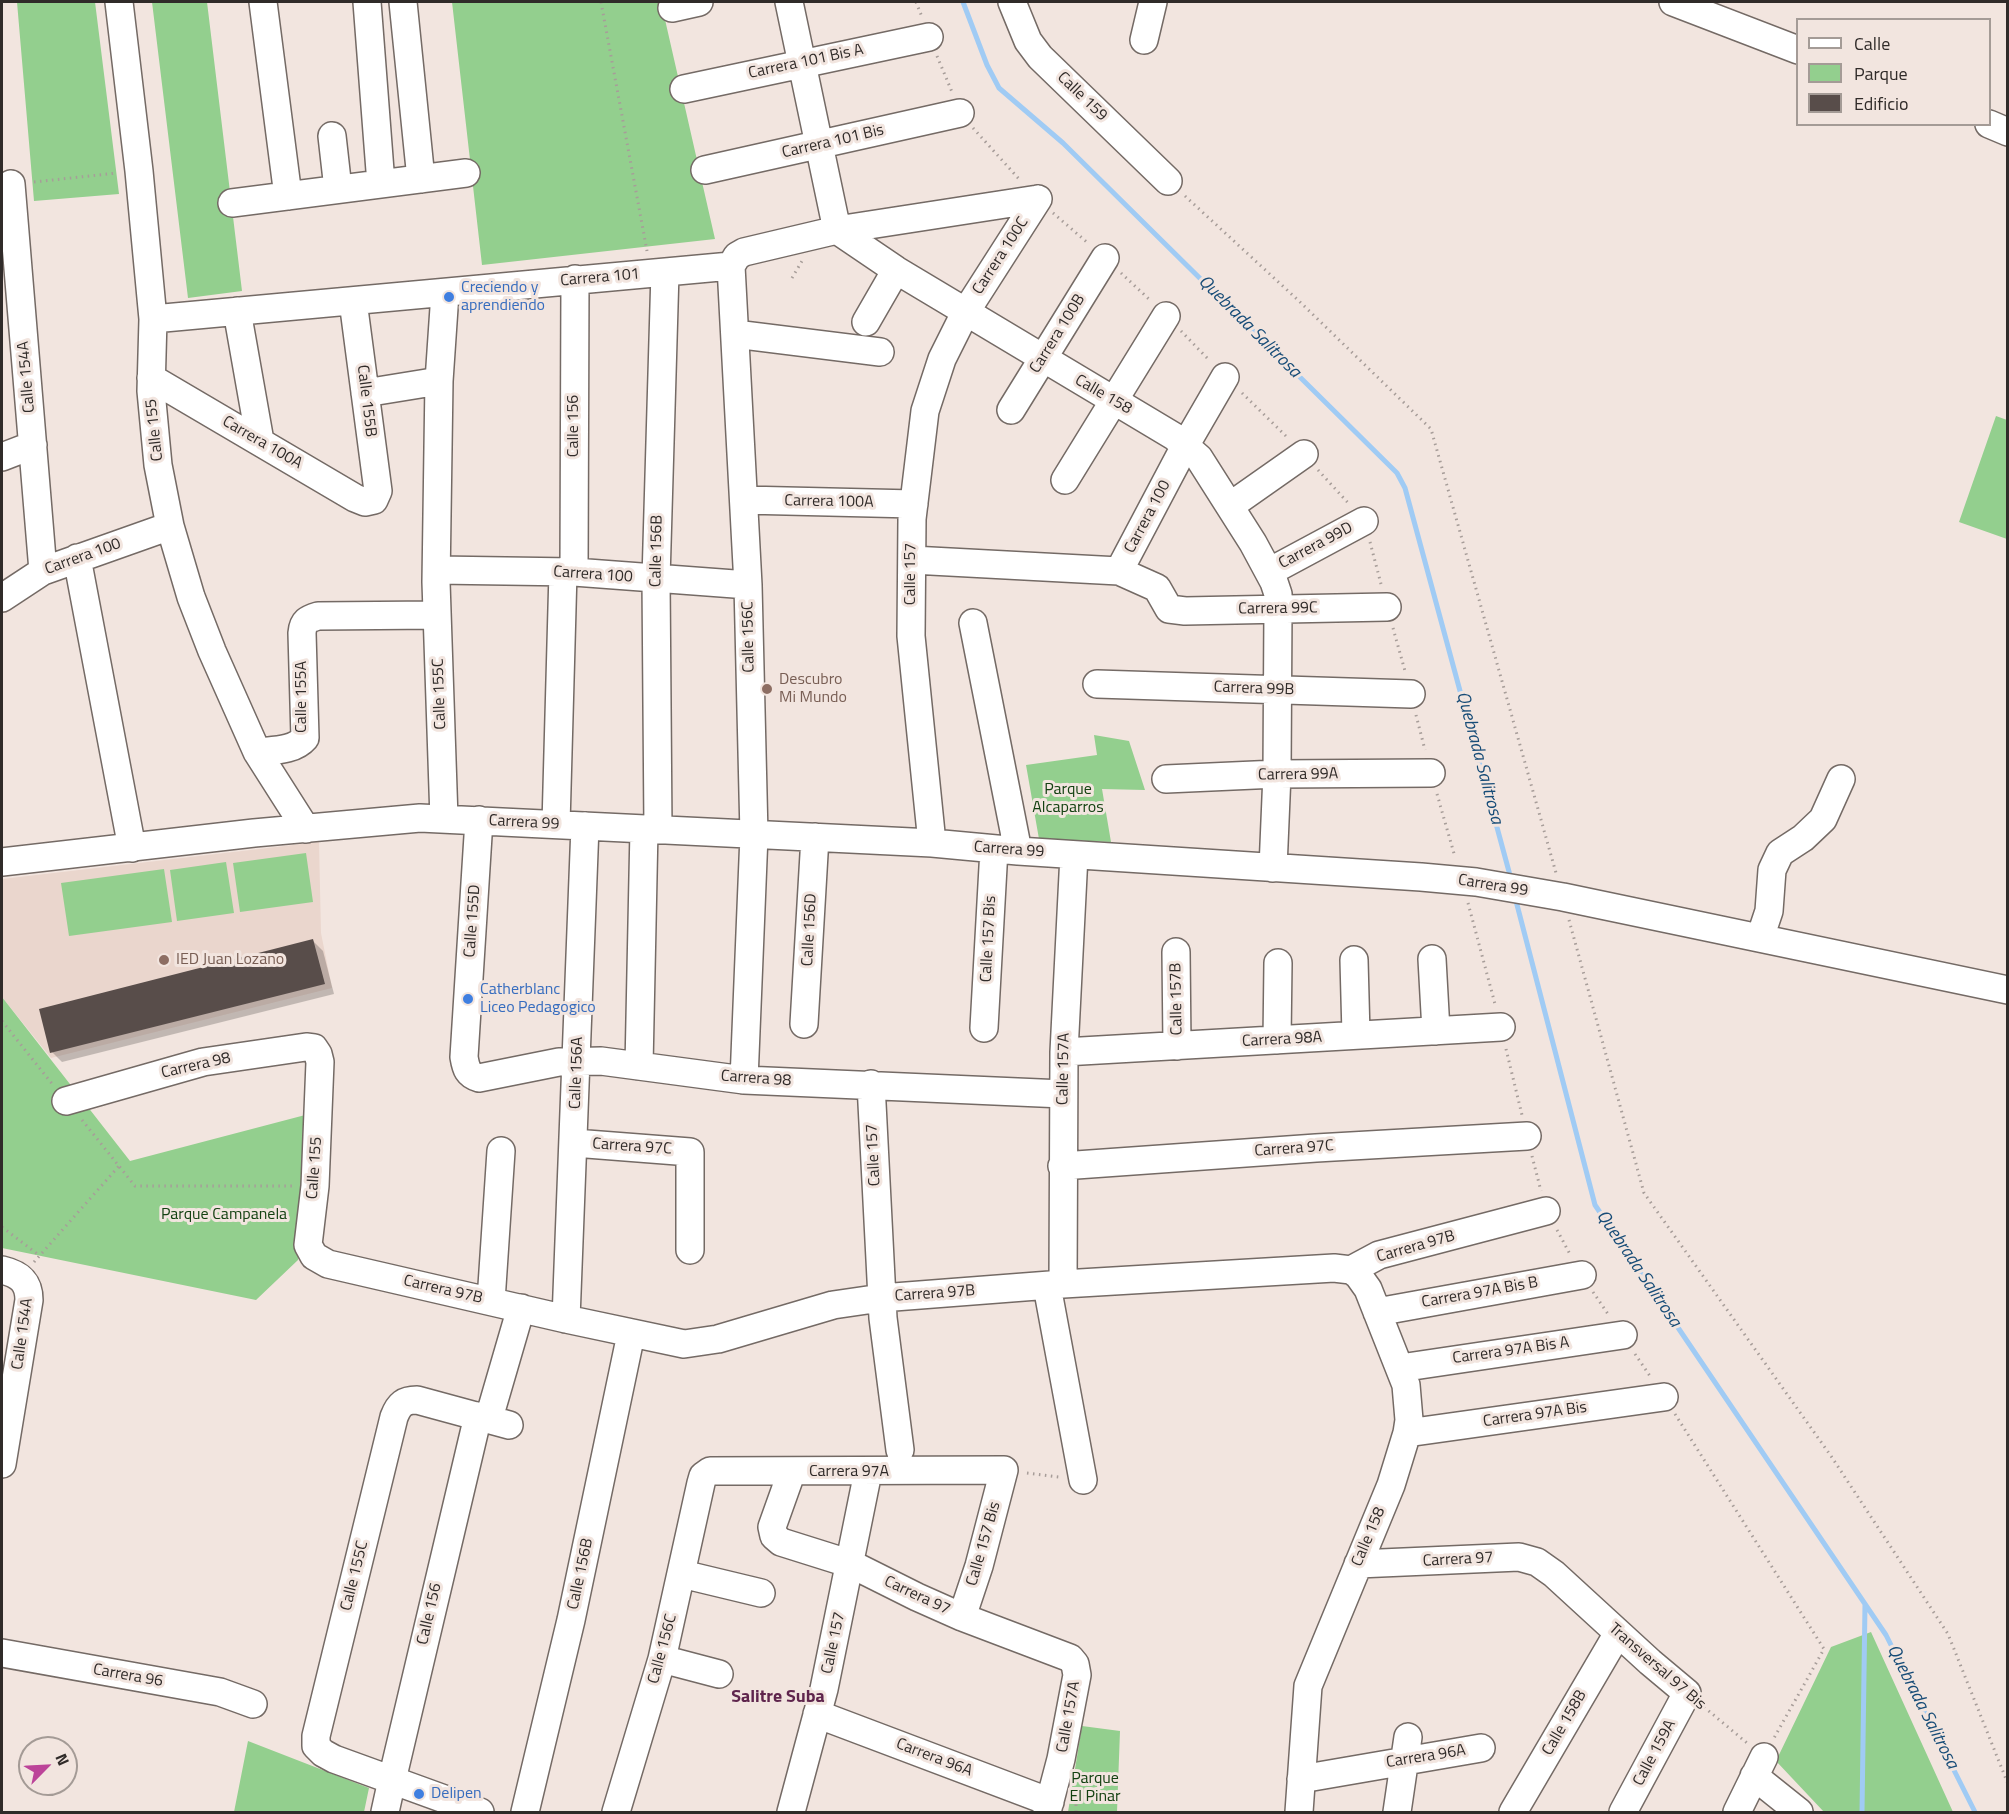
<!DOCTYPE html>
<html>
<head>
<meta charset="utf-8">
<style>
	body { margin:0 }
	#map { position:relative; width:2009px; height:1814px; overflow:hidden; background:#f2e5df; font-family:"Titillium Web",sans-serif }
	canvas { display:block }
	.frame { position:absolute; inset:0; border:3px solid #302b29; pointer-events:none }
	.legend { position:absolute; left:1796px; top:18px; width:195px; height:108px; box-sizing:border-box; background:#f2e5df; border:2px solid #a49b96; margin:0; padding:8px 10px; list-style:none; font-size:18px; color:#302b29 }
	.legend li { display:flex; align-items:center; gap:12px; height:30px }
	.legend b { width:30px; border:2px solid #a49b96 }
	.north { position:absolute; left:18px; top:1736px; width:60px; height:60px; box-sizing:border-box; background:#f2e5df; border:2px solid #a49b96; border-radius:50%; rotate:66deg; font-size:16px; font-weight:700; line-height:24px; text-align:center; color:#302b29 }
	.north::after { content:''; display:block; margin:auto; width:21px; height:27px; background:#bc4499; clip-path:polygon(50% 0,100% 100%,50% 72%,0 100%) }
</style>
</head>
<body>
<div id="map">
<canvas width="2009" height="1814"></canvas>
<div class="frame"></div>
<ul class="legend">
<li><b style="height:8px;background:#fff"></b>Calle</li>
<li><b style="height:16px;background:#93cf8e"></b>Parque</li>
<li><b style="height:16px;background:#584d4a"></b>Edificio</li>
</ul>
<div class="north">N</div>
</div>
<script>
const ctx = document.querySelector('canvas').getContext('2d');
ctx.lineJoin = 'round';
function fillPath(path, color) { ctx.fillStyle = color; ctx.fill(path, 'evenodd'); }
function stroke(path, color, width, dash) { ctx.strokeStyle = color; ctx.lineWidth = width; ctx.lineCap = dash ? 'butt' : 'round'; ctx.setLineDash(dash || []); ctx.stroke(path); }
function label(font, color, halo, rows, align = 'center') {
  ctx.font = font + ' "Titillium Web",sans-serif'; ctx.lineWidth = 6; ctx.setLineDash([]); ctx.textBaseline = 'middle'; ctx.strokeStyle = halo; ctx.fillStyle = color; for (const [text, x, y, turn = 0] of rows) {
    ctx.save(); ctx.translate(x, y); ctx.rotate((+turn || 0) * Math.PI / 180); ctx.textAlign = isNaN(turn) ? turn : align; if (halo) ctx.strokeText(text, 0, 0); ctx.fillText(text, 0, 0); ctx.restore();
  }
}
const built = new Path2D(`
	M319,842L321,933L332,988L51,1058L2,997V879Z`);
const green = new Path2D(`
	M17,2H95L119,194L34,201Z
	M152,2H207L242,291L188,298Z
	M452,2H661L715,239L482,265Z
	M1996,416L2007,420V539L1959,522Z
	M1094,735L1129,741L1145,790L1102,789L1111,842L1039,839L1026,765L1097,755Z
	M306,853L313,902L240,912L233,863Z
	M226,862L234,913L177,921L170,870Z
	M164,869L172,922L69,936L61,883Z
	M2,997L130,1161L309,1114L298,1260L256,1300L2,1248Z
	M1871,1632L1953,1812H1824L1776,1761L1831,1647Z
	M1082,1726L1120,1731L1117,1812H1068Z
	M248,1741L369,1788L364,1812H234Z`);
const shadow = new Path2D(`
	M313,941L323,951L334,994L62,1062L52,1052Z`);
const stream = new Path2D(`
	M963,2L987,65L999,88L1063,143L1397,473L1405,488L1511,879
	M1515,897L1595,1205L1886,1635L1975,1812
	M1862,1812L1865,1604`);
const building = new Path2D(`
	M313,939L325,984L50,1053L39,1009Z`);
const path = new Path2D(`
	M601,2L647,251
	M916,2L922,17
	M937,56L952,92
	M973,128L1019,179
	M34,182L117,173
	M1185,196L1299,301L1431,429L1556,873
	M1053,213L1089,244
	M1121,273L1151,301
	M792,278L802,261
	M1181,331L1210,361
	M1242,393L1289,439
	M1318,470L1350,505
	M1370,542L1381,584
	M1393,628L1405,671
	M1416,715L1425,750
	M1437,794L1455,857
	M1468,903L1495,1004
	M1569,920L1644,1193L1831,1456L1948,1634L2008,1784
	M2,1021L53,1085
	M1506,1049L1522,1115
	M82,1120L135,1186H293
	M1532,1156L1541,1191
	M2,1227L40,1256
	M1557,1230L1571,1256
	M34,1262L119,1166
	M1593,1292L1608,1314
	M1635,1354L1650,1376
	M1675,1414L1824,1649L1774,1738
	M1027,1473L1059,1477
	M1704,1707L1747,1743
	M1076,1812V1796`);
const minor = new Path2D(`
	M119,2L139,171L153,319L151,391L158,465L170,526L191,597L212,651L257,752L306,829
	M263,2L288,196
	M367,2L381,184
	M403,2L421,179
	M789,2L837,230L896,270L1175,437L1199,458L1253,543L1274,582L1278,594V608L1277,774L1273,868
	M1012,2L1028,41L1040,57L1168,181
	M1673,2L1798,50
	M672,8L699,2
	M1144,40L1153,2
	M684,89L929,37
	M1989,124L2008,132
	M332,136L338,189
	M705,170L960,113
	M11,184L43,571
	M232,203L466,173
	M731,266L748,585L754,835L744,1080
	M731,266L737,256L744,252L837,230L1038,199
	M237,311L260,441
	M153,319L731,266
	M866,322L896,270
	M735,334L880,352
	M151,378L355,498L365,502L374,500L378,491L353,301
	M365,393L439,381
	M1011,410L1105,258
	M2,457L33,445
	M1065,480L1166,316
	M744,500L914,504
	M1230,506L1304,454
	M77,558L132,848
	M912,560L1119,571L1157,588L1169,609L1185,611L1387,607
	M437,570L574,572L748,585
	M1119,571L1185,446L1225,377
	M574,572L575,279
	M1269,572L1364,521
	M2,598L43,571L170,526
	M973,623L1018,851
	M1097,684L1411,694
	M257,752C273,750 294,751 305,738L302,633C303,621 308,619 318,616L437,615
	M1166,779L1277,774L1431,773
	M444,819L436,582L439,381L445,293
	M479,820L464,1057C466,1069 468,1075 479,1078L559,1062L601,1061L744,1080L1063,1094
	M556,824L563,572
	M658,830L656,579L665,272
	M932,843L911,636L912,519L925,411L942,359L965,313L1038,199
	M2,862L254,833L420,818L932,843L1018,851L1421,877L1476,882L1563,897L2008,990
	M1760,938L1769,911L1772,870L1780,853L1803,838L1823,819L1841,779
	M1176,952L1177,1046
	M1432,959L1436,1031
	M1354,960L1356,1035
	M804,1024L815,837
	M984,1028L994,849
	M1277,1040L1278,963
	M1064,1052L1501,1027
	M639,1066L644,829
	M871,1084L883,1318L900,1450
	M66,1101L203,1062L306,1047L314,1048L318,1054L320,1062L315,1186L308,1245L314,1256L328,1264L566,1319L684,1344L718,1339L833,1305L881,1298L1063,1284L1334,1268L1351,1270L1379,1255L1546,1211
	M574,1143L690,1152V1250
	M1062,1166L1316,1148L1527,1136
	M2,1270C19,1274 29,1281 29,1300L2,1464
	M1063,1284L1064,1052L1074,855
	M1047,1286L1083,1480
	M491,1301L501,1151
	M1377,1312L1582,1275
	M566,1319L585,826
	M1400,1368L1623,1335
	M489,1418L521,1308
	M1407,1433L1664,1397
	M792,1471L772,1527L774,1536L781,1542L851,1564L917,1597L962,1617L1070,1658L1075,1664L1077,1675L1061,1759L1047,1812
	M1358,1564L1519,1557L1537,1562L1554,1574L1650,1662L1687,1693L1623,1812
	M682,1574L761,1593
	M2,1653L220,1692L253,1704
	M662,1659L719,1674
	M817,1714L1050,1802
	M1754,1776L1799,1812
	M1301,1779L1481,1748
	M385,1812L392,1780L478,1416
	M480,1812L334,1759L323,1753L316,1746V1736L394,1417C399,1404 404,1400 417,1400L509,1425
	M525,1812L571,1620L631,1334
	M616,1812L662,1659L701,1483L703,1476L710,1471L1004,1470L979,1566L962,1617
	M791,1812L824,1689L868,1472
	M1299,1812L1308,1686L1391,1485L1407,1433L1409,1420L1406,1385L1368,1289L1358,1275L1351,1270
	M1397,1812L1408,1737
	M1513,1812L1618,1633
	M1737,1812L1764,1757`);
const markers = [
	[449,297,6,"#3f7fe0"],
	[767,689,6,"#8d6e63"],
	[164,960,6,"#8d6e63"],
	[468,999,6,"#3f7fe0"],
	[419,1794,6,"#3f7fe0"]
];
const streetNames = [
	["Carrera 101 Bis A",806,62,-12],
	["Calle 159",1082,97,44],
	["Carrera 101 Bis",833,142,-13],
	["Carrera 100C",1001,256,-57],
	["Carrera 101",600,278,-5],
	["Carrera 100B",1058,334,-58],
	["Calle 154A",27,377,-95],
	["Calle 158",1103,395,30],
	["Calle 155B",366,401,83],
	["Calle 156",574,426,-90],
	["Calle 155",155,430,-96],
	["Carrera 100A",262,443,30],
	["Carrera 100A",829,502,1],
	["Carrera 100",1148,517,-62],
	["Carrera 99D",1316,546,-28],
	["Calle 156B",657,551,-89],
	["Carrera 100",83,557,-20],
	["Calle 157",911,574,-90],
	["Carrera 100",593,575,4],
	["Carrera 99C",1278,609,-1],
	["Calle 156C",749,637,-91],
	["Carrera 99B",1254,689,2],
	["Calle 155C",440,694,-92],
	["Calle 155A",302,697,-90],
	["Carrera 99A",1298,775,-1],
	["Carrera 99",524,823,3],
	["Carrera 99",1009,850,4],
	["Carrera 99",1493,886,9],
	["Calle 155D",473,921,-86],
	["Calle 156D",810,930,-87],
	["Calle 157 Bis",989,939,-87],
	["Calle 157B",1177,999,-91],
	["Carrera 98A",1282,1040,-3],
	["Carrera 98",196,1066,-13],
	["Calle 157A",1064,1069,-89],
	["Calle 156A",577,1073,-88],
	["Carrera 98",756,1079,4],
	["Carrera 97C",632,1147,4],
	["Carrera 97C",1294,1149,-4],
	["Calle 157",874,1155,-93],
	["Calle 155",315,1168,-86],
	["Carrera 97B",1416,1247,-16],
	["Carrera 97B",443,1290,13],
	["Carrera 97A Bis B",1480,1293,-10],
	["Carrera 97B",935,1294,-4],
	["Calle 154A",23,1334,-82],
	["Carrera 97A Bis A",1511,1351,-8],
	["Carrera 97A Bis",1535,1415,-8],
	["Carrera 97A",849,1472],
	["Calle 158",1369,1537,-67],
	["Calle 157 Bis",984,1544,-74],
	["Carrera 97",1458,1560,-3],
	["Calle 156B",581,1574,-78],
	["Calle 155C",355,1576,-76],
	["Carrera 97",917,1596,25],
	["Calle 156",430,1614,-77],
	["Calle 157",834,1643,-78],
	["Calle 156C",663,1649,-75],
	["Transversal 97 Bis",1657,1667,41],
	["Carrera 96",128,1676,10],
	["Calle 157A",1069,1717,-80],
	["Calle 158B",1565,1723,-60],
	["Calle 159A",1655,1753,-62],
	["Carrera 96A",1426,1757,-9],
	["Carrera 96A",934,1758,21]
];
const shopNames = [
	["Creciendo y",461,288],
	["aprendiendo",461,306],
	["Catherblanc",480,990],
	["Liceo Pedagogico",480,1008],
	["Delipen",431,1794]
];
const educationNames = [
	["Descubro",779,680],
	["Mi Mundo",779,698],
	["IED Juan Lozano",176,960]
];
const parkNames = [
	["Parque",1068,790],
	["Alcaparros",1068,808],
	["Parque Campanela",224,1215],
	["Parque",1095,1779],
	["El Pinar",1095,1797]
];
const waterNames = [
	["Quebrada Salitrosa",1249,327,45],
	["Quebrada Salitrosa",1479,758,75],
	["Quebrada Salitrosa",1638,1269,56],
	["Quebrada Salitrosa",1922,1707,63]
];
const neighbourhoodNames = [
	["Salitre Suba",778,1698]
];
fillPath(built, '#ead6cd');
fillPath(green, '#93cf8e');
fillPath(shadow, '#0003');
stroke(stream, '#a0cbf4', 5);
fillPath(building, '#584d4a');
stroke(minor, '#746a65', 30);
stroke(path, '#a79d99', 3, [1.5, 4.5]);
stroke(minor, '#fff', 27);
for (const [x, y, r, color] of markers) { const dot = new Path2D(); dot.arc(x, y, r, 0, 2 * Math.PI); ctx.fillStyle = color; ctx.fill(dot); stroke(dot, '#f2e5df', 2); }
label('16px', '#302b29', '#f2e5df', streetNames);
label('16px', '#366cbe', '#f2e5df', shopNames, 'left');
label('16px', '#785e54', '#f2e5df', educationNames, 'left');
label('16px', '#134111', '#f2e5df', parkNames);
label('italic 18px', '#174c77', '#f2e5df', waterNames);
label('bold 18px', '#5f254d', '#f2e5df', neighbourhoodNames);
</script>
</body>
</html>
